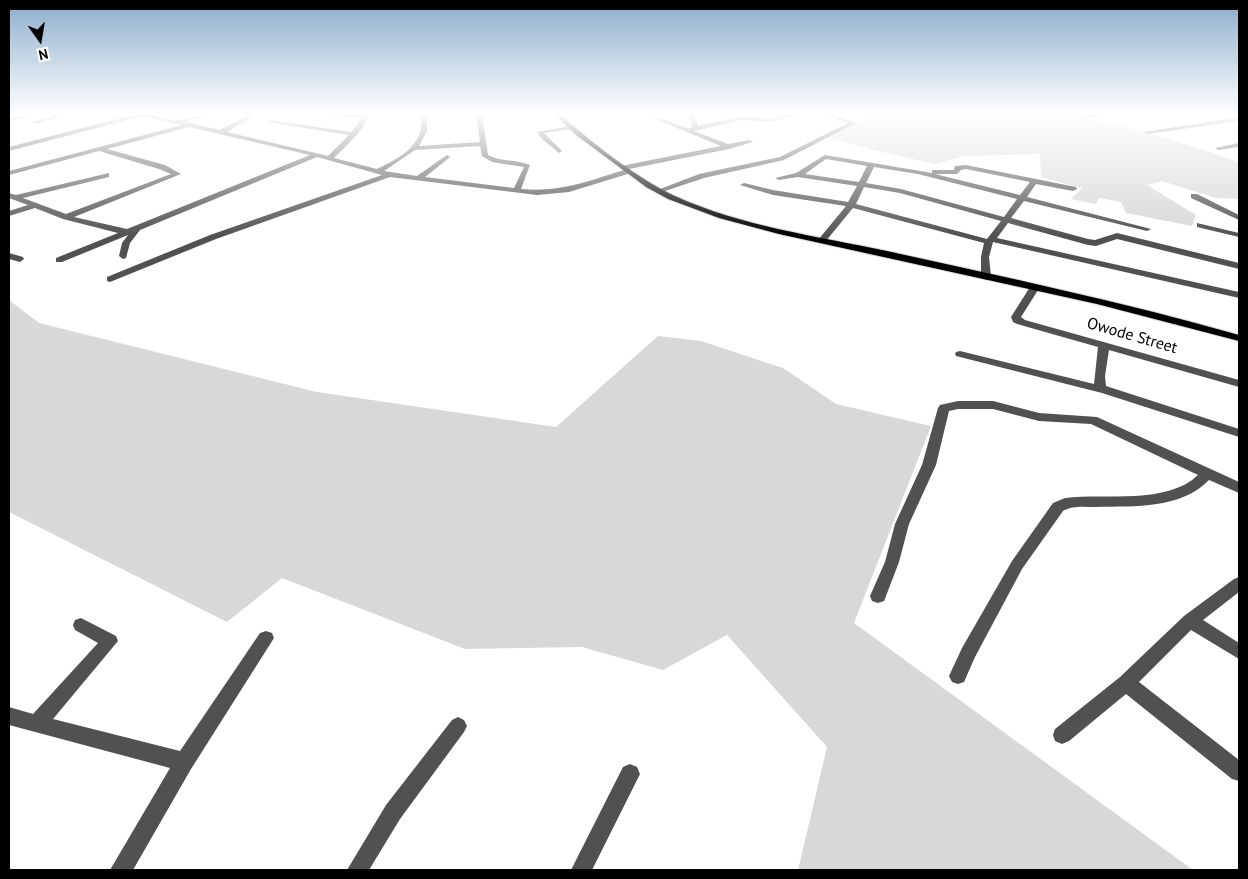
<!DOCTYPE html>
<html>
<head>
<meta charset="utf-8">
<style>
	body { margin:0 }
	#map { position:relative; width:1248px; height:879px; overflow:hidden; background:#fff; font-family:"PT Sans",sans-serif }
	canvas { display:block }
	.frame { position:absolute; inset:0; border:10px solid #000; pointer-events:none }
	.north { position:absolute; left:15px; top:15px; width:50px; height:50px; -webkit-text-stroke:4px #fff; paint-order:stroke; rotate:167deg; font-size:14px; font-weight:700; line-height:20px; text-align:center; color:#000 }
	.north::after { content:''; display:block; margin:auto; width:18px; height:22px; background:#000; clip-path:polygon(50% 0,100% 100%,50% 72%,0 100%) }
</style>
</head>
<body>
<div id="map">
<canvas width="1248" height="879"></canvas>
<div class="frame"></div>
<div class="north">N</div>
</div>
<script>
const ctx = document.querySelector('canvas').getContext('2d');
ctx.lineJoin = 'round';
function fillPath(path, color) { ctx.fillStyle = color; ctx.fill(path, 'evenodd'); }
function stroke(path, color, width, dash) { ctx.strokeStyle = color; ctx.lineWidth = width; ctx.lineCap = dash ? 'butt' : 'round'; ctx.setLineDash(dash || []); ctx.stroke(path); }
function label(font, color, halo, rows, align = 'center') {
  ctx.font = font + ' "PT Sans",sans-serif'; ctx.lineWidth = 4; ctx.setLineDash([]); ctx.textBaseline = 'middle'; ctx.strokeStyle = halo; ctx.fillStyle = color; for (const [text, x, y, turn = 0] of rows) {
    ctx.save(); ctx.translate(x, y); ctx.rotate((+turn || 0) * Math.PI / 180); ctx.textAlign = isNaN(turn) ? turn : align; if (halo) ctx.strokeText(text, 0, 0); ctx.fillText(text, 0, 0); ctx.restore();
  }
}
const green = new Path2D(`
	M874,113H1051C1069,118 1087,118 1105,122C1151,132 1195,147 1239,162V199L1216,198L1162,181L1147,185L1196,215L1192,226L1126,213L1121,202L1099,198L1096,204L1071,199L1082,188L1041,177L1040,154L964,156L935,164L873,150L826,136Z
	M9,300L39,323L317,392L556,427L658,336L701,341L783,368L836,404L931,426L854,623L1193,870H798L827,747L727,635L663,670L582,647L465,649L282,578L227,622L9,512Z`);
const minor = new Path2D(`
	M29,113H37L9,122V118Z
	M62,113H70L36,124L33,122Z
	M135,113C149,111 163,121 177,120C189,120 200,113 212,113L185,122L220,130L252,113H259L227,132L328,156L349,135L267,122L270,120L352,132L361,118L328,115L325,113L362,115L363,113H369C365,130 347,145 334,158L377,169C393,161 413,152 420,133C422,126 421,119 421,113H427V131L419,146L480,142L476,113H482L488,155C501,162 517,159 530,165L521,189C558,193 589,181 624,170L620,168L621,166L721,146L640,113H647L689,129L692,126L688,113H694L698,126L741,116L770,118L798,113H807L770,122L741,120L694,131L728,144L750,140L753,142L729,149L629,169L632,171L631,173L569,192L537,195L390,177L216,239L110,282L107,281V277L210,235L382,175L317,157L140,230L130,243L126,258L123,259L119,256L122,243L128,235L62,262H56V258L118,233L63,219L35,208L9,216V211L28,205L9,198V193L16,195L109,173V177L23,198L66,214L171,174L159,169L99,151L9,175V171L182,125L143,116L9,151V147L136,114ZM189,127L310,155L127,229L74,217L181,174L165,165L107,149ZM480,146L482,156L492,162L524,167L514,188L425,177L449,158L450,157L447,155L417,176L384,171L415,150Z
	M821,113H828L856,123L784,160L704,178L659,193L655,191L699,174L780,157L848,123Z
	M1100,113H1110L1085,119L1082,117Z
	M1239,117V121L1147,134L1144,132Z
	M571,126L574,128L573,129L544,133L562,151L559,153L542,139L537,132Z
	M1239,143V147L1218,150L1215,148Z
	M825,155L932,173V170H954L955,166L966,165L1076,187L1077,189L1073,191L1036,184L1027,197L1151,229L1147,231L1024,201L1011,218L1088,239L1095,240L1117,233L1239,263V269L1117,239L1096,246L1088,245L1008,223L997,238L1239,292V298L993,242L989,257L991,277L986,280L981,277V257L984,243L853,208L825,242L822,243L818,240L846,206L773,195L740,185L744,183L773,190L848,202L857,186L798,177L779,180L775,178L796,173ZM826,159L867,166L859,182L805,174ZM874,167L918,174L1017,199L1004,217L901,189L866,183ZM966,169L1030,182L1020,195L935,174H957L961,170ZM864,187L900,193L1001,221L987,239L856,204Z
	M1191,194H1197L1239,215V220L1191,198Z
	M1197,223L1239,233V237L1197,227Z
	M9,253L23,257L24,259L20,262L9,259Z
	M1035,284L1040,287L1021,317L1025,320L1239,380V387L1109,350L1105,376L1106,386L1239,429V437L1102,393L956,356L955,354L956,352L960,351L1094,384L1098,347L1017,324L1013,322L1011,317L1030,287Z
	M958,401H993L1039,413L1097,417L1239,482V493L1209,480C1181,509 1135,506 1097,507C1086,507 1073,505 1063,511L1022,569L975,657L964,682L958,684L952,682L949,676L962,648L1012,561L1053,503L1065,498C1106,493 1167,505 1198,475L1091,424L1039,421L993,409H958L949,411L936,465L909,524L899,562L886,596L884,601L878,603L872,601L870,596L885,562L895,524L922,465L938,408L940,405Z
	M1239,577V592L1203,620L1239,643V659L1191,630L1139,682L1239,760V781L1232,779L1126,694L1069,741L1062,744L1055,741L1053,735L1055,729L1120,677L1184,616L1234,579Z
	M81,618L116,636L118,641L53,719L180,751L260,633L266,631L272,633L274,638L191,769L133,870H110L170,768L9,725V707L33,714L98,643L75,630L73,625L75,620Z
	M458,717L464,720L467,726L464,732L400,819L369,870H347L386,805L452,720Z
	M630,764L637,767L640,774L592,870H571L623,767Z`);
const major = new Path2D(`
	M553,113H559C589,141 638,179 675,196C741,226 816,236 887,251C1005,277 1123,302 1239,335V341L1097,304L779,234L719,218L668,199L646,187L576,135Z`);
const streetNames = [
	["Owode Street",1132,336,16]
];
fillPath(green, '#d8d8d8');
stroke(major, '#dbdbdb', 2);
fillPath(minor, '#515151');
fillPath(major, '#000');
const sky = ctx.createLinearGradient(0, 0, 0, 236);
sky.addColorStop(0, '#8baccb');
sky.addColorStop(0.48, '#fff');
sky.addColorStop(1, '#ffffff00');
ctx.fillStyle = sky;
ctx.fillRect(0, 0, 1248, 236);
label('16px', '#000', '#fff', streetNames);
</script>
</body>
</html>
